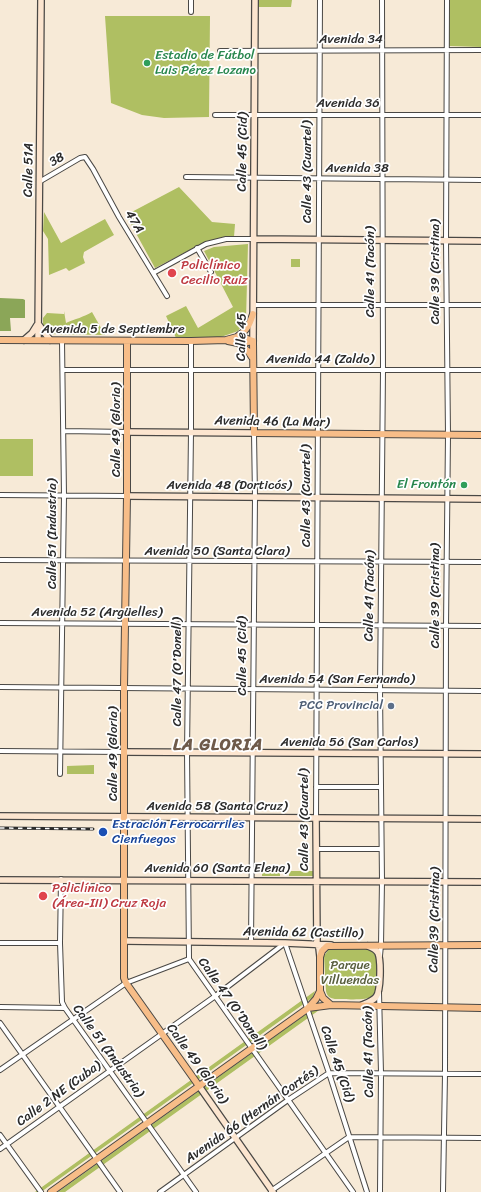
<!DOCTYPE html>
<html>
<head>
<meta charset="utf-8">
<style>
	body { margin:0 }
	canvas { display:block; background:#f7ead7 }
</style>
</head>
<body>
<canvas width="481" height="1192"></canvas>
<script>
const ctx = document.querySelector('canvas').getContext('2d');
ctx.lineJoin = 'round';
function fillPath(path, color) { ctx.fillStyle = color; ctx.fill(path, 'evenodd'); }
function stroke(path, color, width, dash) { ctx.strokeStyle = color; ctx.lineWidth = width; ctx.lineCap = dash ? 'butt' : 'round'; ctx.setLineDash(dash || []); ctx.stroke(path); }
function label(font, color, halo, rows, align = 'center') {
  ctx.font = font + ' Sriracha,sans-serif'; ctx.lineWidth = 3.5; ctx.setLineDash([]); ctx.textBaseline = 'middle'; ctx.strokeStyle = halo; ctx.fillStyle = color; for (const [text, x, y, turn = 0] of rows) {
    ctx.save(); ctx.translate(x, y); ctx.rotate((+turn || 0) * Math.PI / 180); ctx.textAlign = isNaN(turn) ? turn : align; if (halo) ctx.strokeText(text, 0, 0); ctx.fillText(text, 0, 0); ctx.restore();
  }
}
const green = new Path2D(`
	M259,0H292L291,7H259Z
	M449,0H481V47L449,46Z
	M105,16H210L209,117L164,118L142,115L111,103Z
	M179,187L212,222L235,224L234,237L207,241L155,268L126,215Z
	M44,212L61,243L105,219L114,235L84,252L83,257L85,263L69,271L66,268L49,275L48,239L43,231Z
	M248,244L246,320L238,331L221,337L176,338L166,316L186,306L198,328L233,307L204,251L214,247Z
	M291,259H300V267H291Z
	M64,311L66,323C75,319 84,317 92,312L105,335L48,334L43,325V318L47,313L64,314Z
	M0,439H33V476H0Z
	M94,765V774H67V766Z
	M289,871H313V876H289Z
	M262,872H280V876H262Z
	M367,948C370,950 373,950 375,953C378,959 377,992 373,996C368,1001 344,999 337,999C331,999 327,997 326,991L324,956L329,949Z
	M315,991L313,997L305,1003L41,1192H35Z
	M318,1008H322L65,1192H58L305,1015Z`);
const forest = new Path2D(`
	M0,298L23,299L25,300V318H10L11,331H0Z`);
const street = new Path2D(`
	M191,12V0
	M220,51L481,50
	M215,115H481
	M186,177L481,180
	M39,182L80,158L85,157L93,169L119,217L167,296
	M197,248L211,272
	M153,273L206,244L226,239H253
	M254,305H481
	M191,341V432L187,752L189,959L353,1192
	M63,370H481
	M64,431L128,432
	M0,495L127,496
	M0,560L481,562
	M0,623L481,626
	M0,687L481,691
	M0,751L125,752
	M60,774L64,496L62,341
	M316,787H381
	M316,818L320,0
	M316,849H381
	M61,879L60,943L62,1002L65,1008L196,1192
	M0,943H60
	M251,943L255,497L254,433
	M380,956L381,945L382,881L380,690L383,370L382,0
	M379,992L381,1073L380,1192
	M0,1007L65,1008
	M0,1023L120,1192
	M0,1070L126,983L189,959
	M0,1135L41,1192
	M0,1149L214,997L285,943L329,1073L367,1192
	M271,1191L349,1137L481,1138
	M160,1192L288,1100L329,1073L481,1074
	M443,1192L445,1074L446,626L448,435L446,241L447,0`);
const secondary = new Path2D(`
	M253,239L481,241
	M39,325L50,340
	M24,340L32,333L37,325
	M38,340L41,0
	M253,341L255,0
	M128,432L254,433
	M127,496L481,499
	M125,752L481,754
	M0,816L481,819
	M316,818L317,944L319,948L320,957
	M0,880L481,882
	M125,941L285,943L331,945
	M362,1005C367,1003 373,1001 376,997C381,991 381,960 378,953C376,949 373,948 368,946
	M199,1086L273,1192`);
const primary = new Path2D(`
	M238,336C247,331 250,323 253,314
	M0,340L191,341L226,340L237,337H242L253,341
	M127,341V496L124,688V978L126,983L199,1086
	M228,341C237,343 243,344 253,341
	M253,341L254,433L481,435
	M238,343L248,351L252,357
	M331,1005L323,998L320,991V957L322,951L327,946L481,945
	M308,1008L331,1005L481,1008
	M51,1192L307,1009L316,999L320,991`);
const rail = new Path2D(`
	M0,828L93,829`);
const markers = [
	[147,63,4,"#2e9e5b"],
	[172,273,5,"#e0444e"],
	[464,485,4,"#2e9e5b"],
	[391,706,4,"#5c6f8a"],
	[103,832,5,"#1a4fb4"],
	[43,896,5,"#e0444e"]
];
const streetNames = [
	["Avenida 34",351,40],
	["Avenida 36",348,104],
	["Calle 45 (Cid)",243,152,-89],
	["38",57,160,-30],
	["Avenida 38",357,169],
	["Calle 51A",29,170,-89],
	["Calle 43 (Cuartel)",308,172,-90],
	["47A",134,222,59],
	["Calle 41 (Tacón)",371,272,-90],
	["Calle 39 (Cristina)",436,272,-90],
	["Avenida 5 de Septiembre",113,330],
	["Calle 45",242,337,-89],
	["Avenida 44 (Zaldo)",320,360],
	["Avenida 46 (La Mar)",272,422,1],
	["Calle 49 (Gloria)",117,430,-90],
	["Avenida 48 (Dorticós)",229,486],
	["Calle 43 (Cuartel)",307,496,-90],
	["Calle 51 (Industria)",53,534,-90],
	["Avenida 50 (Santa Clara)",217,552],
	["Calle 41 (Tacón)",370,596,-89],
	["Calle 39 (Cristina)",436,596,-90],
	["Avenida 52 (Argüelles)",97,613],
	["Calle 45 (Cid)",243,656,-90],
	["Calle 47 (O'Donell)",178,672,-90],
	["Avenida 54 (San Fernando)",337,680],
	["Avenida 56 (San Carlos)",349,743],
	["Calle 49 (Gloria)",114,754,-90],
	["Avenida 58 (Santa Cruz)",217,807],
	["Calle 43 (Cuartel)",305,820,-90],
	["Avenida 60 (Santa Elena)",217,869],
	["Calle 39 (Cristina)",435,920,-89],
	["Avenida 62 (Castillo)",303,933,1],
	["Calle 47 (O'Donell)",232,1004,55],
	["Calle 51 (Industria)",108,1051,54],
	["Calle 41 (Tacón)",369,1052,-91],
	["Calle 49 (Gloria)",197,1064,54],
	["Calle 45 (Cid)",337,1064,71],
	["Calle 2 NE (Cuba)",59,1094,-36],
	["Avenida 66 (Hernán Cortés)",252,1115,-35]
];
const leisureNames = [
	["Estadio de Fútbol",155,56],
	["Luis Pérez Lozano",155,71],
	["El Frontón",456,485,"right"]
];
const healthNames = [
	["Policlínico",181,266],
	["Cecilio Ruiz",181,281],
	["Policlínico",52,889],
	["(Área-III) Cruz Roja",52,904]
];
const serviceNames = [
	["PCC Provincial",383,706]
];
const transitNames = [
	["Estración Ferrocarriles",112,825],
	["Cienfuegos",112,840]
];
const parkNames = [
	["Parque",350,966],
	["Villuendas",350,981]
];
const districtNames = [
	["LA GLORIA",218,746]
];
fillPath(green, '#afbf62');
fillPath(forest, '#8ba658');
stroke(street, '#4a4845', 6);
stroke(secondary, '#4a4845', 8);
stroke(primary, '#4a4845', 8);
stroke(street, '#fff', 4);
stroke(secondary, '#fce5cf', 5.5);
stroke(primary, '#f7bd88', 6);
stroke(rail, '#2b2b2b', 3);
stroke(rail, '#fff', 1.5, [4.5]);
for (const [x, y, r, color] of markers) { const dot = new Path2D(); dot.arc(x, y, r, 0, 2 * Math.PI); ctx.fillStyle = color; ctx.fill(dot); stroke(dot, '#fff', 1.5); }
label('13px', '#2b2b2b', '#fff', streetNames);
label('13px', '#27864d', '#fff', leisureNames, 'left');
label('13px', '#be3a42', '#fff', healthNames, 'left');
label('13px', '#4e5e75', '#fff', serviceNames, 'right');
label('13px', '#164399', '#fff', transitNames, 'left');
label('13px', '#595f3e', '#fff', parkNames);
ctx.letterSpacing = '1px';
label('bold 17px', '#6e5a4a', '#fff', districtNames);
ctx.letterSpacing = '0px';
</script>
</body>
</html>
